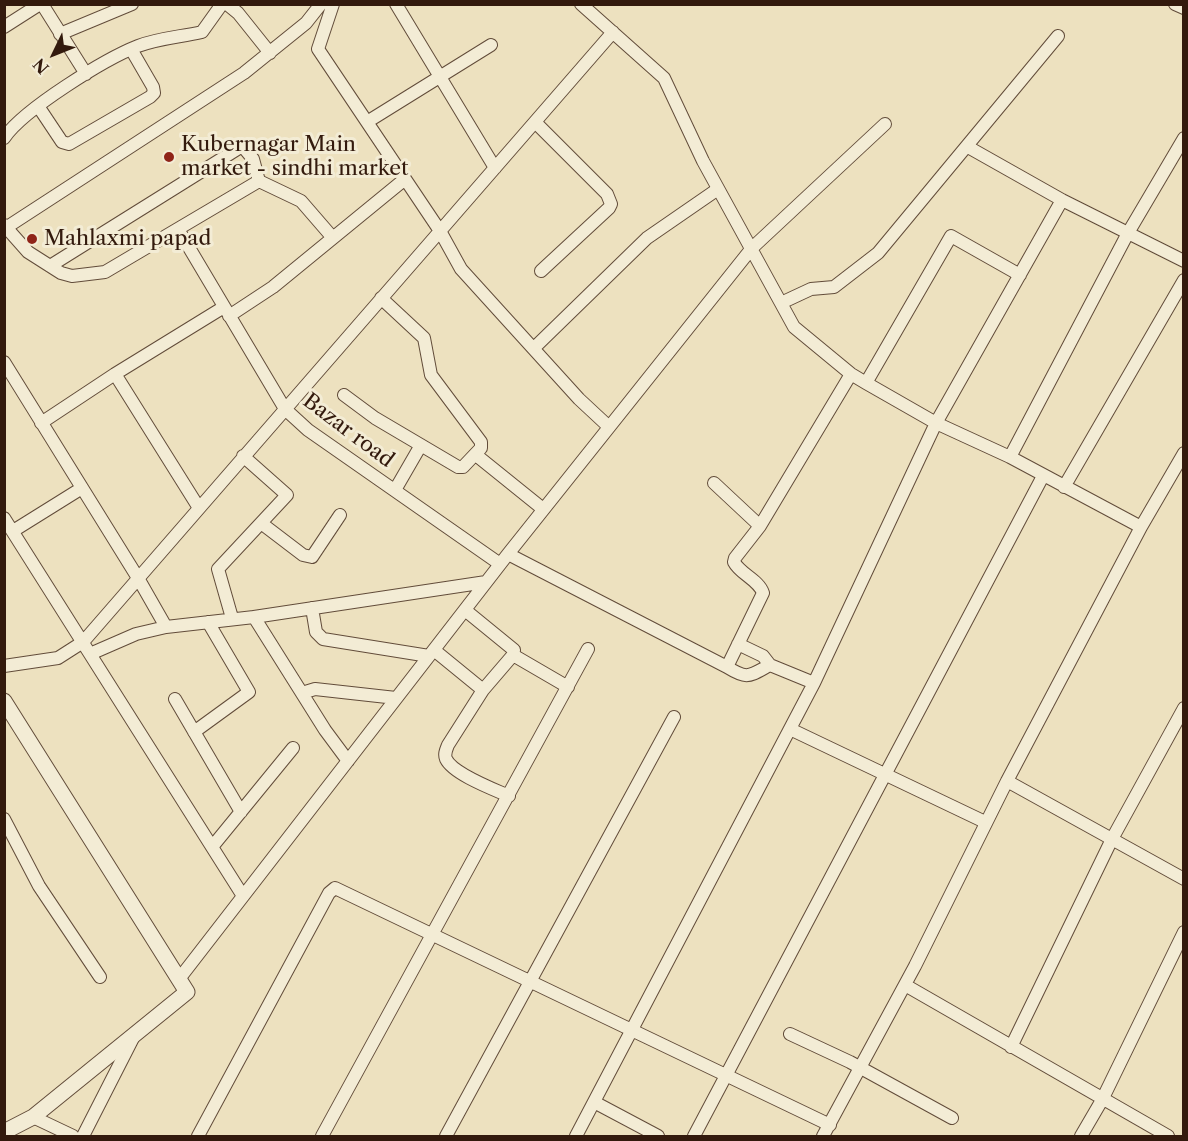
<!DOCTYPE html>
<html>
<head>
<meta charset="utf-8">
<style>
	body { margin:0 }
	#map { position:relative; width:1188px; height:1141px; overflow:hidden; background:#ede1bf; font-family:"Libre Caslon Text",serif }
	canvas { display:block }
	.frame { position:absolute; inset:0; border:6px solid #331a0d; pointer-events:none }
	.north { position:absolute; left:24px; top:24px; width:60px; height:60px; -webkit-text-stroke:4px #f3ecd5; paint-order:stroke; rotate:227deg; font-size:16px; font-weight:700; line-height:24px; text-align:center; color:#331a0d }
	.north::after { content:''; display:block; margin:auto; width:21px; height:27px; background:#331a0d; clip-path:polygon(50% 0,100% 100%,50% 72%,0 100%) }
</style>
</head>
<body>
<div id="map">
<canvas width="1188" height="1141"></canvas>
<div class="frame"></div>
<div class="north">N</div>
</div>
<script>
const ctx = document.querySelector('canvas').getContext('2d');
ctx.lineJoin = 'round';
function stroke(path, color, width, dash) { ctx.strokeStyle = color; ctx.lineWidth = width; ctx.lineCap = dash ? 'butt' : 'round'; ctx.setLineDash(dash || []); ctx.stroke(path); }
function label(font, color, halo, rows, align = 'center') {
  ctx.font = font + ' "Libre Caslon Text",serif'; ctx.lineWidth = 6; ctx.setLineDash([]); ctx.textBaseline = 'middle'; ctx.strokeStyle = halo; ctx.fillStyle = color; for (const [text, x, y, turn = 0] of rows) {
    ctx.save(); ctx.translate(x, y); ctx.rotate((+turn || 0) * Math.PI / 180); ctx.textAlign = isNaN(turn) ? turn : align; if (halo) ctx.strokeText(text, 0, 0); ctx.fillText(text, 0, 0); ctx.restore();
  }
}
const minor = new Path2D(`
	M42,4L86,74
	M227,4L238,13L270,53
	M333,4L318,49L440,231L461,269L579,399L608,426
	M396,4L495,168
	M581,4L664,78L703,161L794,327L851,374L866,383L936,423L1010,457L1141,527
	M1175,4L1184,8
	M4,27L40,4
	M60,34L132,4
	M38,106L62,142L69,144L150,97L154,93L153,87L131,49
	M367,122L491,45
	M535,122L607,194L611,204L609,208L541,271
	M4,138C24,109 105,59 138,46C159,38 180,37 202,32L222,4
	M968,147L1062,200L1184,261
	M259,181L301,201L333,238
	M4,225L28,252L61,273L72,276L105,272L259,181
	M4,229L244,73L306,23L321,4
	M178,229L285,409L308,430L500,564
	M50,266L239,148H244L253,159L259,181
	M781,303L811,289L834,287L878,253L1058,36
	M229,316L273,287L405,179
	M534,348L647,238L718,189
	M4,362L138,578L166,627
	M115,374L199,508
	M866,383L951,236L1020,275
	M344,395L375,418L458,467H463L481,448V442L431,375L424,338L381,298
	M41,423L115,374L224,307
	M476,455L543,509
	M1010,457L1128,233L1184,138
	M714,483L760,526L851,374
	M1064,487L1184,280
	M395,490L421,445
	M4,518L243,896
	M261,523L303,555L312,557L340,515
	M13,531L82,488
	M508,554L727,667L763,593C759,580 740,574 734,562L735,558L760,526
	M312,608L316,632L323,639L429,656
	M465,610L514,650L513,655L483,690
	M232,618L218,569L287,495L243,456
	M738,644L763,656L770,665L814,683
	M434,650L483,690L448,745C446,750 444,754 446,759C453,774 493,789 509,796
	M90,654L136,634L166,627L254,617
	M513,655L568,687
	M4,666L58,658L83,642L613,32
	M727,667C748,680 749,676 770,665
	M302,693L315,689L396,698
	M175,699L241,812
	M790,729L985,822
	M194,732L249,692L208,622
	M348,761L325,730L254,617L486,582
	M1007,781L1184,879
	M4,819L39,886L100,977
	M212,847L293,748
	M179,979L508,554L752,248L885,124
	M905,985L1168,1136
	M790,1034L850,1062L952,1118
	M1011,1047L1112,839L1184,708
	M594,1102L658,1136
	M33,1117L73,1136
	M83,1136L133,1038
	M198,1136L329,893L335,888L830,1125
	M322,1136L588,649
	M446,1136L674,717
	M576,1136L814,683L936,423L1062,200
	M694,1136L1043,476
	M823,1136L915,966L1007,781L1141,527L1184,453
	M1081,1136L1102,1100L1184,932`);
const tertiary = new Path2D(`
	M4,701L187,992L33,1117L4,1132`);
const markers = [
	[169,157,6,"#8f2418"],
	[32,239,6,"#8f2418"]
];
const poiNames = [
	["Kubernagar Main",181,145],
	["market - sindhi market",181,169],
	["Mahlaxmi papad",44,239]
];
const streetNames = [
	["Bazar road",348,431,37]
];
stroke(minor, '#624c3a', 14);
stroke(tertiary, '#624c3a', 17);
stroke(minor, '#f3ecd5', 12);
stroke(tertiary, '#f3ecd5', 15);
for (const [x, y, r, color] of markers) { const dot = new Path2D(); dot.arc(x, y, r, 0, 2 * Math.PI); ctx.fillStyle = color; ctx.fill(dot); stroke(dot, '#f3ecd5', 2); }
label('21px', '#331a0d', '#f3ecd5', poiNames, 'left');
label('21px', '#331a0d', '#f3ecd5', streetNames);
</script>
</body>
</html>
